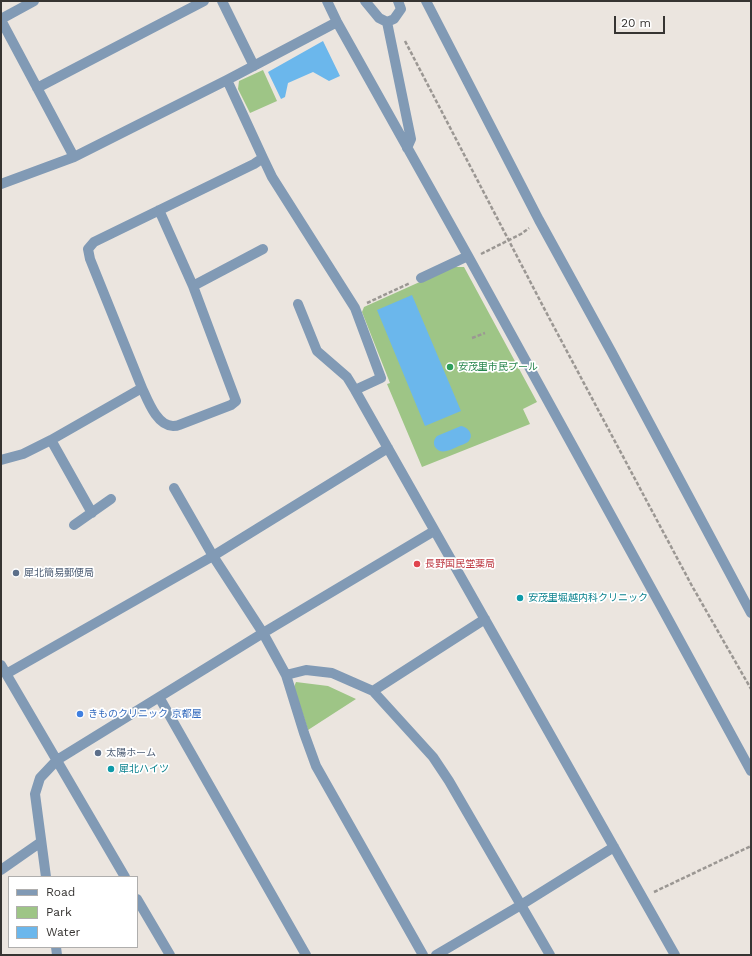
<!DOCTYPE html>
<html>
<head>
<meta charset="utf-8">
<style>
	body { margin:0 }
	#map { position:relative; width:752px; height:956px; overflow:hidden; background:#ebe5df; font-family:"Work Sans",sans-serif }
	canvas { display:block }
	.frame { position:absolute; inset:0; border:2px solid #363432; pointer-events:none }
	.legend { position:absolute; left:8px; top:876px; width:130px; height:72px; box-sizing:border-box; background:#fff; border:1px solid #afaead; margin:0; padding:5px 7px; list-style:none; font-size:12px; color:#363432 }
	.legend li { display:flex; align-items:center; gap:8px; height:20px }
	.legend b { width:20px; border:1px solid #afaead }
	.scale { position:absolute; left:614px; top:16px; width:51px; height:18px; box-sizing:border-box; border:2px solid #363432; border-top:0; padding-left:5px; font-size:12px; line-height:14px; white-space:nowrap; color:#363432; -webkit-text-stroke:3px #fff; paint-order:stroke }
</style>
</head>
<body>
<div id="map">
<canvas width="752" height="956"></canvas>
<div class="frame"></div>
<ul class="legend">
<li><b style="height:5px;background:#819ab5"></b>Road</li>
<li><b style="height:11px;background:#9ec586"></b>Park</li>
<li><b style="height:11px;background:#6bb7ec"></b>Water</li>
</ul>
<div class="scale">20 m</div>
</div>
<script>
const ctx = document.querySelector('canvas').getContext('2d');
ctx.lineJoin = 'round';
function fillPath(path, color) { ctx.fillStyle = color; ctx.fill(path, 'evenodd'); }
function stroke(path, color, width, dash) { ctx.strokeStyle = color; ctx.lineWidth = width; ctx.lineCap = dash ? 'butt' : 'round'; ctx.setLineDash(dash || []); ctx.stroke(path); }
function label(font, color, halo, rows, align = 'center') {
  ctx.font = font + ' "Work Sans","Noto Sans JP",sans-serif'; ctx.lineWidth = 3.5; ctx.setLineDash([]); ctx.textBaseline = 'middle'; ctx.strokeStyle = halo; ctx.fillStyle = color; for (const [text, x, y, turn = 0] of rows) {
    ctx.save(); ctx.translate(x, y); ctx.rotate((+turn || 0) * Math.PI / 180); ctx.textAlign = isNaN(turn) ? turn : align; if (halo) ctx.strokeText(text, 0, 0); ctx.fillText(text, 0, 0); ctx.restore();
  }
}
const green = new Path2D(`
	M263,70L277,101L250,113L238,89L239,81Z
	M453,267H464L537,402L523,409L530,424L422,467L387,384L390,383L362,312L364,307Z
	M296,682L328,686L356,699L308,730L294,687Z`);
const water = new Path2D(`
	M323,41L340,76L329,81L313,72L288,83L285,97L281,99L268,72Z
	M412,295L461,411L425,426L377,310Z
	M461,426C468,427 475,435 468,442C465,444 461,445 459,446C452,449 441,456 435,447C433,443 434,439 437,436Z`);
const path = new Path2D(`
	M405,41L546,312L692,586L751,689
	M481,254L521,234L529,228
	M367,303L410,283
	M472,338L485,333
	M654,892L751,846`);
const minor = new Path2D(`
	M222,1L254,66
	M327,1L337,22L468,256L662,608L751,771
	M365,1L379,18L387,22L411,139L407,148
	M426,1L539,220L612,353L751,613
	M1,19L34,1
	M1,20L74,157
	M387,22L394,19L401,9L398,1
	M227,80L263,158L272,177L355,308L381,378L355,390
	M37,88L204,1
	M1,184L74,157L227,80L337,22
	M159,210L193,286L236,401L231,405L179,425C177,426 175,426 173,426C157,426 148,401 142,388L90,259L88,249L94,242L254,164L263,158
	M421,278L468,256
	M193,286L263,249
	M298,304L317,351L347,377L355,390L675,955
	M51,440L92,513
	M1,460L23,454L51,440L142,388
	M174,488L213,556L263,633L286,675L304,733L316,766L423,955
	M74,525L111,499
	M1,665L125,877
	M6,674L213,556L388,448
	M286,675L306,670L332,673L373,691L433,757L449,781L550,955
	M373,691L485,619
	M159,697L306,955
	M1,870L41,842
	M46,877L35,794L40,778L57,760L263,633L434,531
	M137,899L170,955
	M56,947L57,955
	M436,955L521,905L614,847`);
const markers = [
	[450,367,4,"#2e9e5b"],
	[417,564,4,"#e0444e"],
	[16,573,4,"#5c6f8a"],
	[520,598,4,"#0f9aa8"],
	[80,714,4,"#3f7fe0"],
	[98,753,4,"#5c6f8a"],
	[111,769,4,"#0f9aa8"]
];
const leisureNames = [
	["安茂里市民プール",458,367]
];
const healthNames = [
	["長野国民堂薬局",425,564]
];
const serviceNames = [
	["犀北簡易郵便局",24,573],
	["太陽ホーム",106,753]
];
const cultureNames = [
	["安茂里堀越内科クリニック",528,598],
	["犀北ハイツ",119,769]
];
const shopNames = [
	["きものクリニック 京都屋",88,714]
];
fillPath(green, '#9ec586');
fillPath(water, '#6bb7ec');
stroke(path, '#9b9793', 2.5, [4, 2]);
stroke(minor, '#819ab5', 10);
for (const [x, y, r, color] of markers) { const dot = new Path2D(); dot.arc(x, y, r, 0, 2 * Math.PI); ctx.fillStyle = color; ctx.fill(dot); stroke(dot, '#fff', 1.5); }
label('10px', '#27864d', '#fff', leisureNames, 'left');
label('10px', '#be3a42', '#fff', healthNames, 'left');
label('10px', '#4e5e75', '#fff', serviceNames, 'left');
label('10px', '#0d838f', '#fff', cultureNames, 'left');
label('10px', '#366cbe', '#fff', shopNames, 'left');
</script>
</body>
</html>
